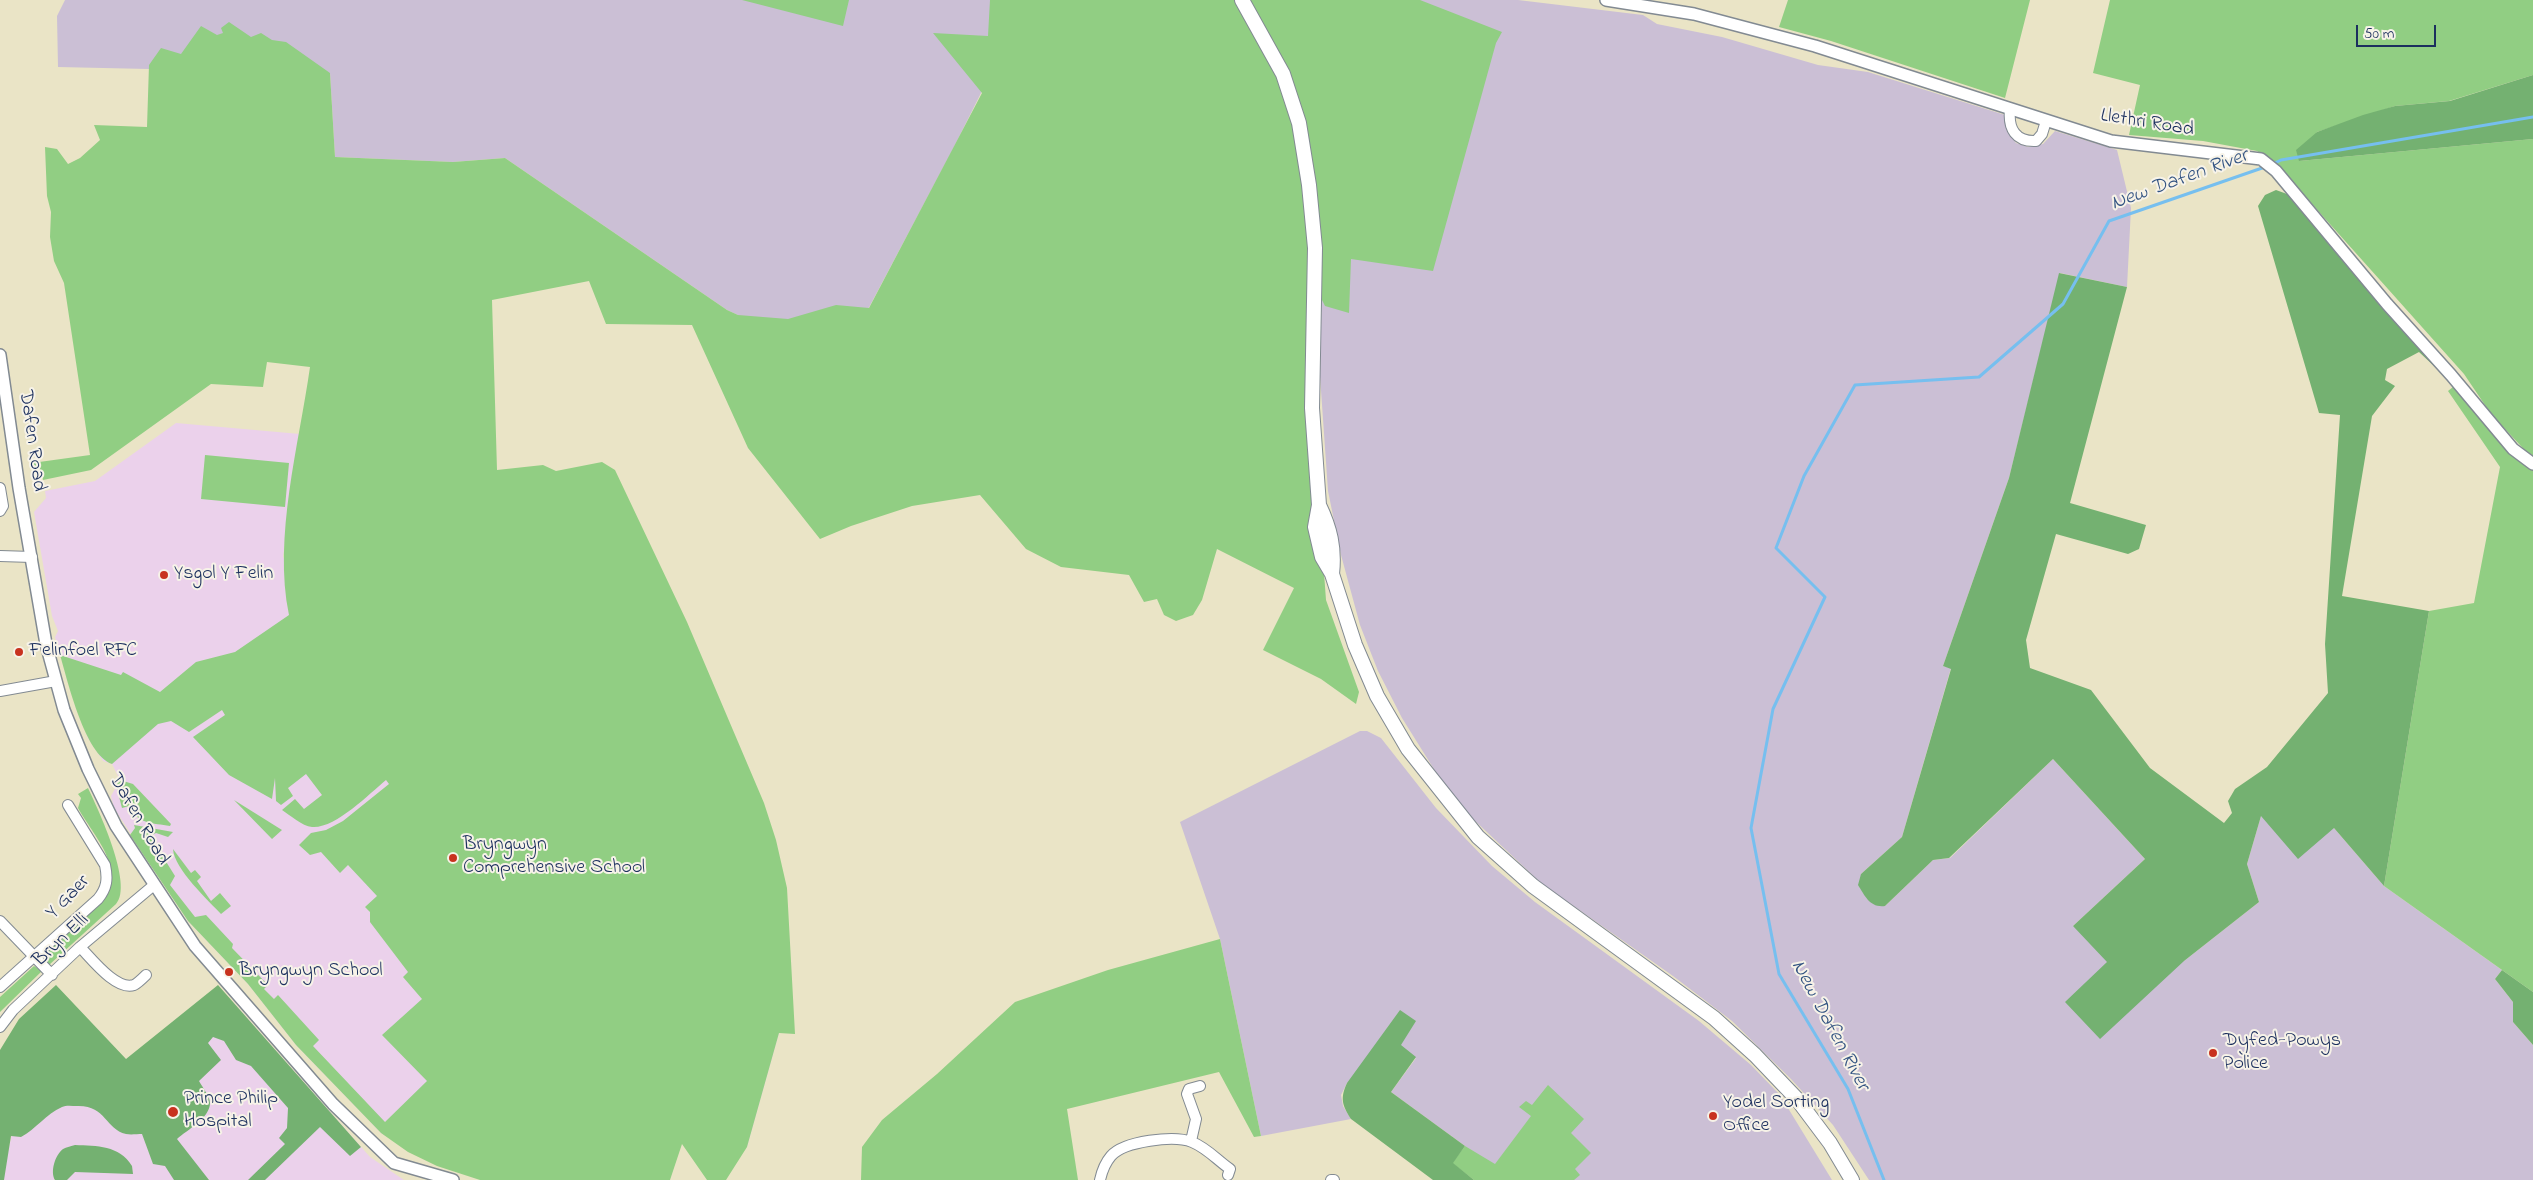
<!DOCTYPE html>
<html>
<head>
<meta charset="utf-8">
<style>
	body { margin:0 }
	#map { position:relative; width:2533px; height:1180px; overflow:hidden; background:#eae4c6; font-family:"Indie Flower",sans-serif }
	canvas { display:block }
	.scale { position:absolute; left:2356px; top:25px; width:80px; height:22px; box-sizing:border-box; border:2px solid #1b2f5e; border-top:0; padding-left:6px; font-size:15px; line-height:18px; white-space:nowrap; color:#1b2f5e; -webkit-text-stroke:4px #f7f3e8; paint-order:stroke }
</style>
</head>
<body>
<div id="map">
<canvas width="2533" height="1180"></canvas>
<div class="scale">50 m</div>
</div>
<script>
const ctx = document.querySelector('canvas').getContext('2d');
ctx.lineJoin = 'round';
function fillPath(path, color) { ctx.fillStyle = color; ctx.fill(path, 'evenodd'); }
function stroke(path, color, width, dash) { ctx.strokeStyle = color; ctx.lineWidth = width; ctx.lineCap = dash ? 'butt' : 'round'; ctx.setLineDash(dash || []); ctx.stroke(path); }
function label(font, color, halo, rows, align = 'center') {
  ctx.font = font + ' "Indie Flower",sans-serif'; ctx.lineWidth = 4; ctx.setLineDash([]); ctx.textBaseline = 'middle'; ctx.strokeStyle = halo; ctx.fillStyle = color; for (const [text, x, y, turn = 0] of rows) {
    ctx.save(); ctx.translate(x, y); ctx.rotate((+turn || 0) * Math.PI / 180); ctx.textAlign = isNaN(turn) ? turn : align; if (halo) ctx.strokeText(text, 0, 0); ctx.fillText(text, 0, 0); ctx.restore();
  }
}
const built = new Path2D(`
	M176,423L300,434L283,557L779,1033L747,1147L646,1130L407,1149L381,1133L296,1045L248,984L188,921L114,808L111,796L120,780L112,764L103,761L88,738L69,685L55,637L58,631L52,616L34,512L46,498L45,491L95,481Z
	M233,1002L370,1157L404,1180H4V1169L25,1077L136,1088Z`);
const industrial = new Path2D(`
	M65,0H1003L1002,51L952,151L840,362L727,310L505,158L453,162L335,157L330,73L58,67L57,16Z
	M1259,0H1518L1643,15L1657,24L1722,37L1818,65L1868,72L2005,115L2007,131L2016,143L2028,147L2043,144L2055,131L2117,150L2131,208L2127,287L2060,273L2009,478L1943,666L1951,668L1902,837L1861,874L1885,906L1933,860L1950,858L2053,759L2145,859L2073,926L2184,961L2259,902L2247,864L2261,816L2334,828L2384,886L2502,970L2495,979L2513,1002V1022L2533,1045V1180H1869L1833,1125L1791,1079L1732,1021L1673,976L1541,883L1473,819L1437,774L1402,718L1378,671L1360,625L1341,555L1328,491L1320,376L1323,229Z
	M1360,731H1367L1381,738L1436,808L1492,866L1535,902L1699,1021L1751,1065L1780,1095L1832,1180H1474L1465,1146L1391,1092L1416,1058L1347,1083L1341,1095L1343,1106L1351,1119L1261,1136L1220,939L1180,822Z`);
const green = new Path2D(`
	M742,0H849L843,26Z
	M990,0H1420L1502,32L1496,43L1433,271L1351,259L1349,313L1325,306L1321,298L1316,254L1319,505L1326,600L1359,692L1356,704L1321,679L1263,650L1294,588L1217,549L1202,600L1193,615L1176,621L1164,615L1157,599L1144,602L1129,575L1061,567L1026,549L980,495L912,506L851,526L820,539L748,448L692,325L606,324L589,281L492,300L497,470L543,465L556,471L602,462L615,470L687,622L764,803L776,840L787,888L795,1034L779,1033L747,1147L726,1180H707L682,1144L670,1180H480L437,1166L408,1152L381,1133L296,1045L248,984L188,921L130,835L135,828L134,825L173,832L168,837L156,833L150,836L175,876L170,885L195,917L206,915L233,944L232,948L268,985L264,989L274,999L278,995L319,1040L313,1046L385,1122L427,1081L382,1035L422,999L403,977L408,972L370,922V912L365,907L377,896L348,865L340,873L321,852L310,855L299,845L311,833L326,830L343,821L389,784L386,780C369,794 335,829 312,827C302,826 290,815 282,810L295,799L304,809L322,795L306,774L288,788L293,796L281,805L276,801L275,778L272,799L229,775L193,737L225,715L222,710L189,732L171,721L158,724L112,764C85,755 68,682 60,655L121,675L123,672L160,692L196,662L235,652L289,615C273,537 299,445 310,367L267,362L263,387L211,384L91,470L43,480L41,470L32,463L90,455L64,283L54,261L50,237L51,212L47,196L45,147L57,149L68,164L80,158L100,140L94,125L147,127L149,65L161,48L181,54L201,26L217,35L223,33L221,28L229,22L251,37L261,33L272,40L286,42L330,73L335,157L453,162L505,158L727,310L738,315L788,319L836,305L869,308L982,93L933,33L988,36Z
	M1788,0H2030L2005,98L1831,41L1779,27Z
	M2110,0H2533V75L2449,101L2395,106L2317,132L2299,161L2533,139V459L2491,414L2464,374L2278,166L2257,151L2203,141L2129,135L2140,85L2093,73Z
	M2458,383L2533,464V992L2384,886L2429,611L2474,603L2500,467L2448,391Z
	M205,455L289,463L285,507L201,499Z
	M120,780L133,784L171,824L170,826C153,823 137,824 129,806L122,808L116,785Z
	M88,788C98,809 134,885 116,904L49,965L45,959L46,953L102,902C128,869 94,837 78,808L81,798L78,794Z
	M234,800L282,830L272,839Z
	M173,849L191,873L195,870L201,877L197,881L211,901L220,893L231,906L221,914C209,901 174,869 173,849Z
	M1220,939L1261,1136L1254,1137L1219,1072L1067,1109L1078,1180H861L862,1147L882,1120L937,1074L1015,1002L1108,970Z
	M34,966L42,971L0,1012V997Z
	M1548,1085L1584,1119L1571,1133L1591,1153L1575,1169L1580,1175L1574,1180H1474L1452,1163L1465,1146L1495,1164L1531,1116L1519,1107L1526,1101L1532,1105Z`);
const forest = new Path2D(`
	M2533,75V139L2299,161L2296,150L2317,132L2363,115L2395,106L2450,101Z
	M2276,190L2287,194L2434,356L2435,367L2419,352L2387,369L2385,380L2395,386L2372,416L2342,596L2429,611L2384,886L2334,828L2298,859L2261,816L2247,864L2259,902L2184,961L2100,1039L2065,1002L2107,962L2073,926L2145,859L2053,759L1949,858L1933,860L1885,906C1870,908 1865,896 1858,885L1861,874L1902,837L1951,669L1943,666L2009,478L2059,273L2127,287L2070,503L2146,525L2139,549L2128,554L2056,534L2026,640L2030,668L2091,690L2150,768L2224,823L2232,813L2228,801L2235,789L2267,767L2328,693L2325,644L2340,415L2319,413L2258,206L2265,195Z
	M2502,970L2533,992V1045L2513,1022V1002L2495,979Z
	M56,985L126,1059L218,985L361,1147L350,1156L320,1127L265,1180H248L285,1144L279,1138L287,1128L288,1108L251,1066L236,1060L224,1041L213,1037L208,1043L221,1060L199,1081C203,1088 210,1097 210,1103C210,1118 187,1130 177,1139L209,1180H174L165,1166L153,1164L142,1134C137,1134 131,1135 126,1134C105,1129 106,1105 77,1106C72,1106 66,1105 62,1107C46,1114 36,1129 21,1137L11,1136L4,1180H0V1050L19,1019Z
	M1400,1010L1416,1021L1401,1045L1416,1057L1391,1092L1465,1146L1453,1163L1474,1180H1433L1351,1119C1342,1105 1340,1098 1347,1083Z
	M75,1145C97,1146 119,1145 132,1166L133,1174L75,1172L67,1180H55C50,1172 55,1155 63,1149C66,1147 72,1146 75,1145Z`);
const stream = new Path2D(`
	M2271,165L2281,160L2533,117
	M1884,1180L1848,1089L1779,974L1751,828L1773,709L1825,597L1776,548L1804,476L1855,385L1979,377L2063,304L2109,221L2265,167`);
const minor = new Path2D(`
	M2010,110C2008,129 2016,142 2036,141L2042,134L2046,121
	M0,488L3,506L0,511
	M0,556L32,557
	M0,691L56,681
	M0,921L52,975
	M80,947C91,958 116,991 134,985C138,983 143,978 146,975
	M0,987L98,899C107,888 108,879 105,865L68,805
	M0,1027L13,1010L80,947L154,885
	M1191,1141L1196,1119L1187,1094L1189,1089L1200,1086
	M1100,1180C1102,1171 1105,1163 1111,1156C1124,1141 1174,1135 1192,1142C1207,1148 1217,1160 1230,1169L1228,1175
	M1331,1180H1334`);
const tertiary = new Path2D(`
	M1606,0L1694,14L1815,46L2111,141L2261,159L2276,171L2387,304L2451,375L2513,449L2533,464
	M0,355L19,488L46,644L64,710L88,769L116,826L195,946L333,1104L394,1163L453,1180`);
const secondary = new Path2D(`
	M1242,0L1283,74L1299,123L1309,185L1315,248L1312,408L1319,505L1315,527L1322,557L1332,574L1355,645L1377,696L1408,749L1478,837L1533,886L1714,1018L1755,1055L1797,1099L1830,1143L1852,1180
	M1319,505C1330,528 1335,548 1332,574`);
const markers = [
	[164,575,5,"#c8321e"],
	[19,652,5,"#c8321e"],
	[453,858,5,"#c8321e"],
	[229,972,5,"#c8321e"],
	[2213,1053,5,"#c8321e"],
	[173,1112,6,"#c8321e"],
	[1713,1116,5,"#c8321e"]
];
const streetNames = [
	["Llethri Road",2147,124,9],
	["Dafen Road",31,441,82],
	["Dafen Road",138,820,60],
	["Y Gaer",69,898,-46],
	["Bryn Elli",62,941,-43]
];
const poiNames = [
	["Ysgol Y Felin",174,575],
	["Felinfoel RFC",29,652],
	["Bryngwyn",463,846],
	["Comprehensive School",463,869],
	["Bryngwyn School",239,972],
	["Dyfed-Powys",2223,1042],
	["Police",2223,1065],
	["Prince Philip",184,1100],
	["Hospital",184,1123],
	["Yodel Sorting",1723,1104],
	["Office",1723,1127]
];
const waterNames = [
	["New Dafen River",2180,181,-20],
	["New Dafen River",1829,1026,62]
];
fillPath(built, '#ebd1eb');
fillPath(industrial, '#cbbfd5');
fillPath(green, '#91ce83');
fillPath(forest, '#74b171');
stroke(stream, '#76bfef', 3);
stroke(minor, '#828a92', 12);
stroke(tertiary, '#828a92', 14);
stroke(secondary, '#828a92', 16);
stroke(minor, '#fff', 10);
stroke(tertiary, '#fff', 11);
stroke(secondary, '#fff', 14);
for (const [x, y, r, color] of markers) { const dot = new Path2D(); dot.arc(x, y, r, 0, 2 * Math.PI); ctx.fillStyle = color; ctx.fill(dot); stroke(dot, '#f7f3e8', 2); }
label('20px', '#1b2f5e', '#f7f3e8', streetNames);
label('20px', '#1b2f5e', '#f7f3e8', poiNames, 'left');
label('italic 21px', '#325382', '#f7f3e8', waterNames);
</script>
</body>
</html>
